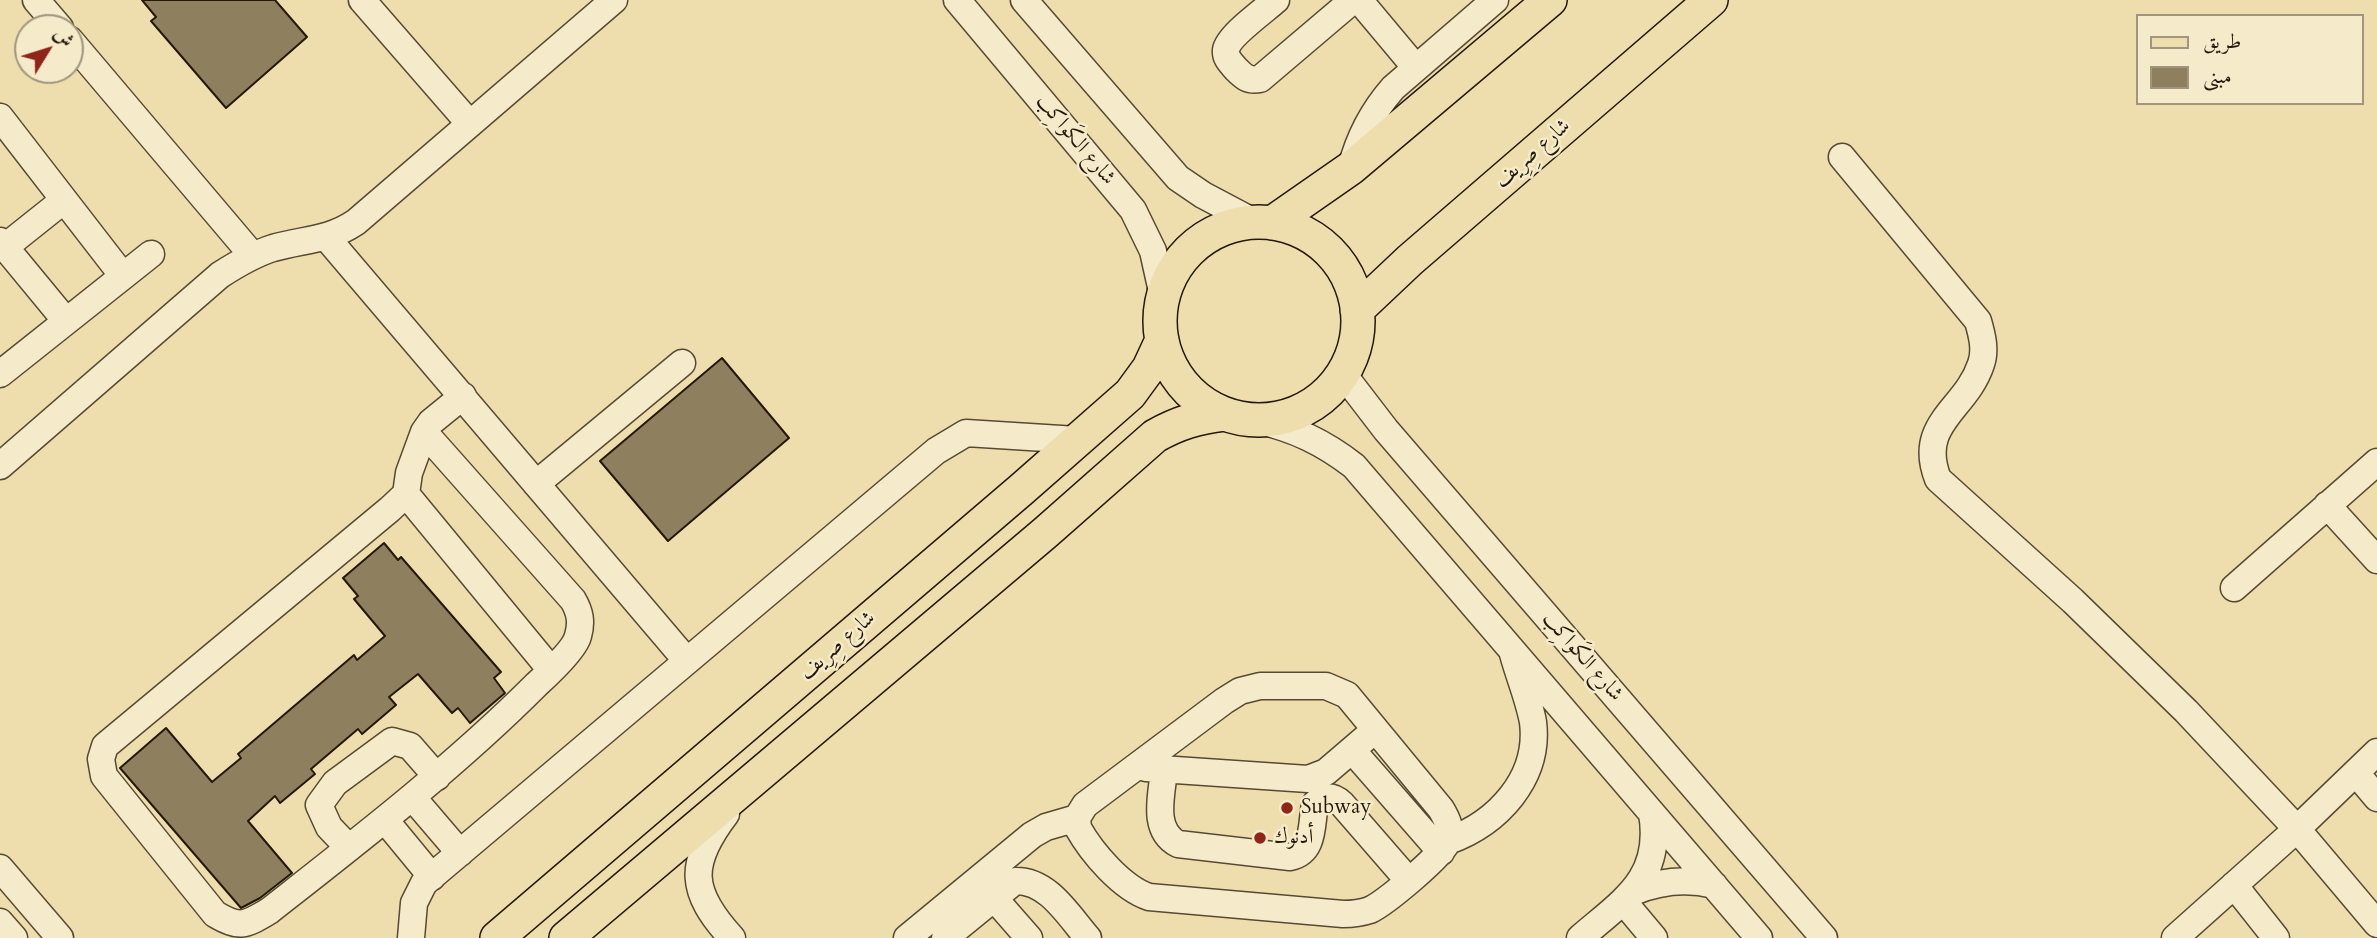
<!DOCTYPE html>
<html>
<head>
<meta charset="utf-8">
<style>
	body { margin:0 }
	#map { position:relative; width:2377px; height:938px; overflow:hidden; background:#efdead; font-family:Cardo,Amiri,serif }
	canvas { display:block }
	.legend { position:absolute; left:2136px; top:14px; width:228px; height:91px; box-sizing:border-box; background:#f5eaca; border:2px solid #a1967d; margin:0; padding:9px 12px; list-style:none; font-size:21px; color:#241809 }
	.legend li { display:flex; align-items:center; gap:14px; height:35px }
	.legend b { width:35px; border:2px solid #a1967d }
	.north { position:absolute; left:14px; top:14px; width:70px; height:70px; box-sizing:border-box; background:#f5eaca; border:2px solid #a1967d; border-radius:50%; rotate:52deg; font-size:19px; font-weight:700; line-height:28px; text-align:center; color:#241809 }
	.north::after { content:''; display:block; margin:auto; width:24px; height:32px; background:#8f2418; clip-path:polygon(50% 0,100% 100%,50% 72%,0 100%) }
</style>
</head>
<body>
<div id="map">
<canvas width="2377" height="938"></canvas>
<ul class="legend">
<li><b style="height:9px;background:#efdead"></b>طريق</li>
<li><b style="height:19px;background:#8e7f5e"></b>مبنى</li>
</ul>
<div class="north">ش</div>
</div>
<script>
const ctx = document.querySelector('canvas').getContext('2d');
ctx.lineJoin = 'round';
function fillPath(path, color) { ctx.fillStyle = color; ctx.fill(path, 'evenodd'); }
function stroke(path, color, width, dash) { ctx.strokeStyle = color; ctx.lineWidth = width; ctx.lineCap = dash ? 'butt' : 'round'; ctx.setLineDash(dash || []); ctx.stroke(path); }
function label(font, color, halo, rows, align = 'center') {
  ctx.font = font + ' Cardo,Amiri,serif'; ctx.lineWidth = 5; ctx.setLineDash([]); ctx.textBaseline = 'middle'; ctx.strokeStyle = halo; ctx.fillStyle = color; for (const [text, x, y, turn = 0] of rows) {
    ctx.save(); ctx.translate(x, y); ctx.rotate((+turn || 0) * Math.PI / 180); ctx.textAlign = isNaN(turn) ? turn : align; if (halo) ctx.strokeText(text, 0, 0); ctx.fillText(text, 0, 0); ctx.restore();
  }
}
const building = new Path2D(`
	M142,0H275L307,37L226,108L151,21L156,17Z
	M722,358L789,438L668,541L600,461Z
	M384,543L398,560L401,557L501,672L494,678L505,693L470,723L458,708L452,713L418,674L389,697L396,705L362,734L358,729L311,769L315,774L280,803L275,796L248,821L292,873L260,898L241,908L120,768L166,728L212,782L241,758L238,754L354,655L357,660L385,636L354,599L358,596L343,578Z`);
const minor = new Path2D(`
	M36,0L60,28
	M362,0L470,124
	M957,0L1133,210L1153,251L1163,296
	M1024,0L1178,178L1203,195L1254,222
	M1276,0C1265,10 1228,36 1226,50C1225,58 1231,63 1236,69C1244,77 1248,81 1260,79L1353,0
	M1359,0L1416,68
	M70,40L253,256
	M0,117L123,276
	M1842,157L1978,321C1982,335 1986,350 1981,364C1966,410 1916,423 1938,479L2073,601L2186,711L2297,829L2377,924
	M1351,168C1359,137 1372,112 1393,88L1495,0
	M327,238L687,661
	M0,241L66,321
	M5,247L64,200
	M0,374L151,254
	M1343,374L1386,430L1824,938
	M1257,420C1295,429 1323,442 1354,466L1759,938
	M424,432L573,600C580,612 582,622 578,636C575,649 548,674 537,684C454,767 362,838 269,911C245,925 240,929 215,914L104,776L101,759L105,746L390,509L406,494L409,473L424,432L431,422L463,396
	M0,466L220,275C237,264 254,254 273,248C304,239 328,241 356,222L614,0
	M536,484L682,363
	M406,494L551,670
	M2327,505L2377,560
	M2234,588L2377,462
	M1260,686H1326L1347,695L1441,809C1447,819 1452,829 1448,841C1443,855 1385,903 1370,910C1361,913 1352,914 1343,914L1149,897C1122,888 1092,853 1078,828L1077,818L1085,805L1224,701L1240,691Z
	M1352,750L1441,852
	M1146,768L1308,779L1326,772L1375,730
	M1164,770C1162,794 1151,830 1178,844L1290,857C1315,852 1311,824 1315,804C1324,795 1333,795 1342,804L1408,880
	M2356,773L2377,798
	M413,798L460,853
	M726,814C688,864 689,891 732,938
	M385,820L432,877
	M1448,841C1498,823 1540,778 1533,722C1529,700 1519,676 1513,654
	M349,848L329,827L319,805L335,783L392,741L410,746L437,777
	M0,868L60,938
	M2234,885L2276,938
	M1633,892C1660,881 1686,878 1714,885
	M994,898L1029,938
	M1623,901L1654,938
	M0,922L14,938
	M411,938L414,903L424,883L936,451L966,433L1077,440
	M907,938L1032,835L1046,827L1077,818
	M945,938L1015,881C1048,880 1068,915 1088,938
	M1580,938C1624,900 1663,878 1652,813
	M2175,938L2297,829L2377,752`);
const major = new Path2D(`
	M1160 321a99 99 0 1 1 198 0a99 99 0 1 1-198 0Z
	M1272,223L1351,168L1550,0
	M1357,310L1410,260L1711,0
	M497,938L1022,489L1130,394L1149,368L1162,340
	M566,938L1045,533L1155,436C1178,423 1198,417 1224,414`);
const markers = [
	[1287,808,7,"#8f2418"],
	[1260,838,7,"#8f2418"]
];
const streetNames = [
	["شارع الكَواكِب",1075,140,50],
	["شارع صِرِيف",1533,154,-41],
	["شارع صِرِيف",838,646,-41],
	["شارع الكَواكِب",1582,657,49]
];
const poiNames = [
	["Subway",1301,808],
	["أدنوك",1274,838]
];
fillPath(building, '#8e7f5e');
stroke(building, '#241809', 2);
stroke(minor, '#574a32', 29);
stroke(major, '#241809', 36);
stroke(minor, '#f5eaca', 26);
stroke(major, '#efdead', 33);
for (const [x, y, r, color] of markers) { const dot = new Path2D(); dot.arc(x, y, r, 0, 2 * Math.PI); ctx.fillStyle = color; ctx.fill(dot); stroke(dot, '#f5eaca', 2.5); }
label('21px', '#241809', '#f5eaca', streetNames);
label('21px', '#241809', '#f5eaca', poiNames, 'left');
</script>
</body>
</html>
